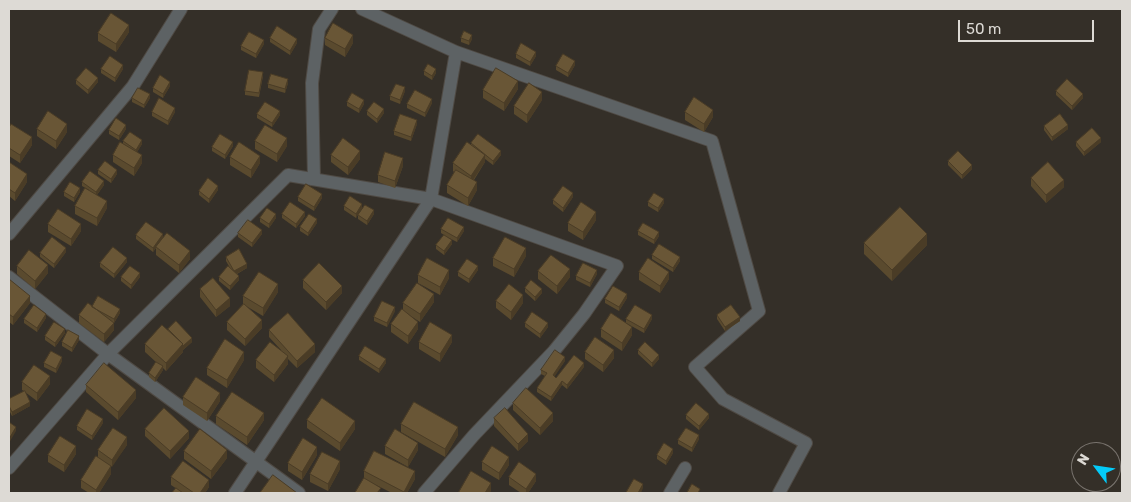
<!DOCTYPE html>
<html>
<head>
<meta charset="utf-8">
<style>
	body { margin:0 }
	#map { position:relative; width:1131px; height:502px; overflow:hidden; background:#342f28; font-family:Rubik,sans-serif }
	canvas { display:block }
	.frame { position:absolute; inset:0; border:10px solid #dddad5; pointer-events:none }
	.north { position:absolute; left:1071px; top:442px; width:50px; height:50px; box-sizing:border-box; background:#342f28; border:1px solid #78736d; border-radius:50%; rotate:301deg; font-size:14px; font-weight:700; line-height:20px; text-align:center; color:#dddad5 }
	.north::after { content:''; display:block; margin:auto; width:18px; height:22px; background:#04cbf9; clip-path:polygon(50% 0,100% 100%,50% 72%,0 100%) }
	.scale { position:absolute; left:958px; top:20px; width:136px; height:22px; box-sizing:border-box; border:2px solid #dddad5; border-top:0; padding-left:6px; font-size:15px; line-height:18px; white-space:nowrap; color:#dddad5; -webkit-text-stroke:4px #342f28; paint-order:stroke }
</style>
</head>
<body>
<div id="map">
<canvas width="1131" height="502"></canvas>
<div class="frame"></div>
<div class="north">N</div>
<div class="scale">50 m</div>
</div>
<script>
const ctx = document.querySelector('canvas').getContext('2d');
ctx.lineJoin = 'round';
function stroke(path, color, width, dash) { ctx.strokeStyle = color; ctx.lineWidth = width; ctx.lineCap = dash ? 'butt' : 'round'; ctx.setLineDash(dash || []); ctx.stroke(path); }
function fillPath(path, color) { ctx.fillStyle = color; ctx.fill(path, 'evenodd'); }
const street = new Path2D(`
	M362,9L456,52L712,141L759,311L695,367L723,399L806,443L779,493
	M314,179L312,83L319,29L332,9
	M9,234L133,86L181,9
	M9,277L108,354L299,493
	M9,468L108,354L288,175L431,199L617,266L584,314L554,351L474,435L424,493
	M235,493L431,199L456,52
	M670,493L685,468`);
const wall = new Path2D(`
	M129,32L116,52L98,41V33Z
	M270,38L297,43L290,55L270,42Z
	M325,38L353,43L345,57L325,45Z
	M461,38L472,39L469,45L461,42Z
	M264,44L256,58L241,50V46Z
	M516,54L536,56L530,66L516,58Z
	M575,65L568,77L556,70V66Z
	M101,69H123L115,82L101,73Z
	M424,71L436,73L432,80L424,75Z
	M263,76L259,97L245,95V91Z
	M76,80L98,82L88,94L76,84Z
	M288,83L285,93L268,88V84Z
	M170,86L163,98L153,92V88Z
	M518,89L504,111L483,98V90Z
	M405,91L400,104L390,100V96Z
	M1056,91L1083,98L1072,110L1056,95Z
	M132,98H150L144,108L132,102Z
	M542,100L527,123L514,114V106Z
	M347,102L364,104L359,113L347,106Z
	M432,103L425,117L407,108V104Z
	M367,111L384,113L377,123L367,115Z
	M152,112H175L168,125L152,116Z
	M685,112L713,117L704,132L685,120Z
	M257,114L280,115L272,127L257,118Z
	M417,124L411,141L394,135V131Z
	M1044,126L1068,129L1052,141L1044,130Z
	M9,128L32,145L20,163L9,156Z
	M37,129L67,132L56,149L37,136Z
	M126,129L119,140L109,134V130Z
	M123,141L142,144L137,152L142,163L134,176L113,162V155L123,144Z
	M255,141L287,146L277,162L255,149Z
	M1076,142H1101L1084,156L1076,146Z
	M471,143L501,155L493,165L485,159V162L474,180L477,190L468,206L447,193V185L454,172L453,171V163L471,144Z
	M233,146L225,159L212,151V147Z
	M331,155L360,159L348,175L331,162Z
	M230,157L260,163L251,178L230,165Z
	M948,161L972,169L962,179L948,165Z
	M9,162L27,182L15,201L9,196Z
	M403,166L395,188L378,182V175Z
	M98,170L117,174L111,183L98,174Z
	M1031,178L1064,187L1046,203L1031,186Z
	M82,182L104,185L97,195L107,208L97,226L75,214V206L89,190L82,186Z
	M218,190L209,203L199,195V191Z
	M64,192H80L74,202L64,196Z
	M298,197L322,198L314,211L298,201Z
	M573,197L563,212L553,204V200Z
	M648,202L664,203L658,212L648,206Z
	M344,206L362,208L356,218L344,210Z
	M282,214L305,216L296,228L282,218Z
	M374,214L367,225L358,219V215Z
	M260,218H276L269,228L260,222Z
	M596,220L583,240L568,231V223Z
	M317,223L308,236L300,231V227Z
	M48,224L81,231L71,246L48,232Z
	M441,229L464,231L457,242L447,237L452,244L444,255L436,249V245L444,235L441,233Z
	M638,231L659,236L654,244L638,235Z
	M238,233L262,234L252,247L238,237Z
	M136,235L163,238L190,259L179,273L156,255V248L153,252L136,239Z
	M864,243L927,245L892,281L864,254Z
	M66,252L54,268L40,257V253Z
	M652,255L680,261L673,272L652,259Z
	M526,256L514,277L493,266V258Z
	M226,257L247,268L237,274L239,280L230,290L219,281V277L230,268L226,261Z
	M127,262L114,278L100,267V263Z
	M17,266L48,273L35,289L17,274Z
	M478,270L469,283L458,276V272Z
	M538,271L570,277L557,294L538,279Z
	M639,272L669,279L660,293L639,280Z
	M597,274L590,287L576,280V276Z
	M418,275L449,278L440,295L418,283Z
	M121,277H140L131,289L121,281Z
	M9,279L30,303L13,325L9,322Z
	M303,280L342,293L326,310L303,288Z
	M525,288L542,293L535,301L525,292Z
	M200,289L230,306L216,317L200,297Z
	M278,292L263,316L246,306L262,328L245,346L227,330V322L243,304V296Z
	M627,298L619,311L605,303V299Z
	M496,301L523,303L511,320L496,308Z
	M434,302L420,322L403,311V303Z
	M92,306L120,313L114,323V330L104,342L79,323V315Z
	M395,311L387,327L374,321V317Z
	M717,315L740,321L725,331L717,319Z
	M46,318L37,332L24,323V319Z
	M626,319H652L644,333L626,323Z
	M525,323L548,327L540,338L525,327Z
	M391,324L418,329L408,344L391,332Z
	M168,329L192,342L183,350V352L166,371L163,368V370L155,382L149,377V373L156,362L145,352V344L168,330Z
	M601,329L632,335L622,351L601,337Z
	M269,330L315,352L297,368L288,359V364L274,382L256,368V360L281,350L269,337Z
	M65,333L55,347L45,340V336Z
	M79,340L72,352L62,346V342Z
	M419,342H452L440,362L419,349Z
	M638,350L659,359L652,367L638,354Z
	M585,352L614,358L603,372L585,359Z
	M359,356L386,363L379,373L359,360Z
	M244,360L227,388L207,375V368Z
	M62,361L56,373L44,367V363Z
	M565,361L554,376L556,378L584,367L567,389L562,385L551,401L537,392V388L545,376L541,374V370Z
	M22,382L50,384L37,401L25,392L30,406L12,416L9,410V399L24,391L22,390Z
	M86,385L136,398L118,420L86,392Z
	M183,397L220,401L207,421L183,405Z
	M513,403L553,421L540,435L513,410Z
	M686,415L709,418L699,430L686,419Z
	M216,416L264,420L247,445L216,424Z
	M494,418L528,441L518,451L494,426Z
	M307,420L355,429L340,451L307,428Z
	M103,423L92,440L77,430V426Z
	M401,424L458,435L445,457L401,432Z
	M145,429L189,438L170,459L145,436Z
	M699,439L692,452L678,444V440Z
	M127,445L111,467V474L99,493H89L81,488V480L98,457V450Z
	M385,446L418,450L408,467L385,454Z
	M184,451L227,458L211,479L184,459Z
	M673,453L666,465L657,459V455Z
	M76,454L64,472L48,462V455Z
	M317,455L302,480L288,471V463Z
	M482,462L509,465L499,480L482,470Z
	M340,469L328,491L310,482V474Z
	M364,471L415,479L407,493H392L374,484L381,493L364,478Z
	M171,477L209,487L205,493H183L171,485Z
	M509,477L536,481L528,493H521L509,485Z`);
const shadedWall = new Path2D(`
	M129,25V32L116,52V44Z
	M353,35V43L345,57V49Z
	M472,35V39L469,45V41Z
	M297,39V43L290,55V51Z
	M264,40V44L256,58V54Z
	M536,52V56L530,66V62Z
	M575,61V65L568,77V73Z
	M123,65V69L115,82V78Z
	M436,69V73L432,80V76Z
	M98,78V82L88,94V90Z
	M288,79V83L285,93V89Z
	M518,81V89L504,111V103Z
	M170,82V86L163,98V94Z
	M405,87V91L400,104V100Z
	M542,92V100L527,123V115Z
	M150,94V98L144,108V105Z
	M1083,94V98L1072,110V106Z
	M432,99V103L425,117V113Z
	M364,100V104L359,113V109Z
	M175,108V112L168,125V121Z
	M384,109V113L377,123V119Z
	M713,110V117L704,132V124Z
	M280,111V115L272,127V123Z
	M417,120V124L411,141V137Z
	M67,124V132L56,149V141Z
	M126,125V129L119,140V136Z
	M1068,125V129L1052,141V137Z
	M32,137V145L20,163V155Z
	M287,138V146L277,162V154Z
	M1101,138V142L1084,156V152Z
	M142,140V144L136,154V150Z
	M233,142V146L225,159V155Z
	M360,151V159L348,175V167Z
	M501,151V155L493,165V161Z
	M142,155V163L134,176V168Z
	M485,155V162L471,183V176Z
	M260,156V163L251,178V170Z
	M403,158V166L395,188V181Z
	M972,165V169L962,179V175Z
	M117,170V174L111,183V179Z
	M27,174V182L15,201V193Z
	M1064,180V187L1046,203V195Z
	M104,181V185L96,196V192Z
	M477,182V190L468,206V198Z
	M218,186V190L209,203V199Z
	M80,188V192L74,202V198Z
	M573,193V197L563,212V208Z
	M322,194V198L314,211V207Z
	M664,199V203L658,212V208Z
	M107,201V208L97,226V218Z
	M362,204V208L356,218V214Z
	M374,210V214L367,225V221Z
	M305,212V216L296,228V224Z
	M596,212V220L583,240V232Z
	M276,214V218L269,228V224Z
	M317,219V223L308,236V233Z
	M81,224V231L71,246V239Z
	M464,227V231L457,242V238Z
	M262,230V234L252,247V243Z
	M659,232V236L654,244V240Z
	M163,234V238L153,252V248Z
	M927,234V245L892,281V270Z
	M452,240V244L444,255V251Z
	M66,248V252L54,268V264Z
	M526,248V256L514,277V269Z
	M190,251V259L179,273V265Z
	M680,257V261L673,272V268Z
	M127,258V262L114,278V274Z
	M247,264V268L234,275V271Z
	M48,265V273L35,289V281Z
	M478,266V270L469,283V279Z
	M570,269V277L557,294V286Z
	M449,270V278L440,295V287Z
	M597,270V274L590,287V283Z
	M669,272V279L660,293V286Z
	M140,273V277L131,289V285Z
	M239,276V280L230,290V286Z
	M278,284V292L263,316V308Z
	M342,286V293L326,310V302Z
	M542,289V293L535,301V297Z
	M434,294V302L420,322V314Z
	M627,294V298L619,311V307Z
	M523,295V303L511,320V312Z
	M30,296V303L13,325V317Z
	M230,298V306L216,317V310Z
	M395,307V311L387,327V323Z
	M120,309V313L114,323V319Z
	M46,314V318L37,332V328Z
	M652,315V319L644,333V329Z
	M740,317V321L725,331V327Z
	M262,320V328L245,346V339Z
	M418,322V329L408,344V336Z
	M114,323V330L104,342V334Z
	M548,323V327L540,338V334Z
	M632,327V335L622,351V343Z
	M65,329V333L55,347V343Z
	M452,335V342L440,362V354Z
	M79,336V340L72,352V348Z
	M192,338V342L183,350V352L166,371V363L183,344Z
	M315,344V352L297,368V361Z
	M614,350V358L603,372V365Z
	M244,352V360L227,388V380Z
	M659,355V359L652,367V363Z
	M288,356V364L274,382V375Z
	M62,357V361L56,373V369Z
	M565,357V361L553,379V375Z
	M386,359V363L379,373V369Z
	M584,363V367L567,389V385Z
	M163,366V370L155,382V378Z
	M50,376V384L37,401V393Z
	M562,381V385L551,401V397Z
	M136,390V398L118,420V412Z
	M220,393V401L207,421V413Z
	M30,402V406L12,416V412Z
	M264,413V420L247,445V437Z
	M553,413V421L540,435V428Z
	M709,414V418L699,430V426Z
	M103,419V423L92,440V436Z
	M355,421V429L340,451V443Z
	M16,427V431L9,443V439Z
	M458,427V435L445,457V449Z
	M189,431V438L170,459V451Z
	M528,434V441L518,451V444Z
	M699,435V439L692,452V448Z
	M127,437V445L112,467V460Z
	M418,443V450L408,467V460Z
	M76,446V454L64,472V465Z
	M317,447V455L302,480V472Z
	M673,449V453L666,465V461Z
	M227,450V458L211,479V471Z
	M509,457V465L499,480V473Z
	M340,461V469L328,491V484Z
	M111,466V474L99,493H96V490Z
	M415,471V479L407,493H404V492Z
	M536,474V481L528,493H526V489Z
	M209,480V487L205,493H200Z
	M491,483V491L490,493H485Z
	M643,484V488L641,493H638Z`);
const building = new Path2D(`
	M111,13L129,25L116,44L98,33Z
	M333,23L353,35L345,49L325,38Z
	M277,26L297,39L290,51L270,38Z
	M464,31L472,35L469,41L461,38Z
	M249,32L264,40L256,54L241,46Z
	M521,43L536,52L530,62L516,54Z
	M563,54L575,61L568,73L556,66Z
	M110,56L123,65L115,78L101,69Z
	M428,64L436,69L432,76L424,71Z
	M86,68L98,78L88,90L76,80Z
	M496,68L518,81L504,103L483,90Z
	M249,70L263,72L259,93L245,91Z
	M271,74L288,79L285,89L268,84Z
	M160,75L170,82L163,94L153,88Z
	M1067,79L1083,94L1072,106L1056,91Z
	M529,83L542,92L527,115L514,106Z
	M396,84L405,87L400,100L390,96Z
	M138,88L150,94L144,105L132,98Z
	M415,90L432,99L425,113L407,104Z
	M352,93L364,100L359,109L347,102Z
	M694,97L713,110L704,124L685,112Z
	M159,98L175,108L168,121L152,112Z
	M265,102L280,111L272,123L257,114Z
	M374,102L384,109L377,119L367,111Z
	M48,111L67,124L56,141L37,129Z
	M400,114L417,120L411,137L394,131Z
	M1060,114L1068,125L1052,137L1044,126Z
	M116,118L126,125L119,136L109,130Z
	M11,124L32,137L20,155L9,148V128Z
	M265,125L287,138L277,154L255,141Z
	M1092,128L1101,138L1084,152L1076,142Z
	M130,132L142,140L136,150L123,141Z
	M220,134L233,142L225,155L212,147Z
	M478,134L501,151L493,161L471,143Z
	M343,138L360,151L348,167L331,155Z
	M120,142L142,155L134,168L113,155Z
	M239,142L260,156L251,170L230,157Z
	M467,142L485,155L471,176L453,163Z
	M958,151L972,165L962,175L948,161Z
	M385,152L403,158L395,181L378,175Z
	M105,161L117,170L111,179L98,170Z
	M9,162L27,174L15,193L9,189Z
	M1048,162L1064,180L1046,195L1031,178Z
	M456,170L477,182L468,198L447,185Z
	M90,171L104,181L96,192L82,182Z
	M208,178L218,186L209,199L199,191Z
	M70,182L80,188L74,198L64,192Z
	M306,184L322,194L314,207L298,197Z
	M563,186L573,193L563,208L553,200Z
	M85,188L107,201L97,218L75,206Z
	M654,193L664,199L658,208L648,202Z
	M350,196L362,204L356,214L344,206Z
	M290,202L305,212L296,224L282,214Z
	M581,202L596,212L583,232L568,223Z
	M365,205L374,210L367,221L358,215Z
	M900,207L927,234L892,270L864,243Z
	M267,208L276,214L269,224L260,218Z
	M58,209L81,224L71,239L48,224Z
	M309,214L317,219L308,233L300,227Z
	M448,218L464,227L457,238L441,229Z
	M248,220L262,230L252,243L238,233Z
	M146,222L163,234L153,248L136,235Z
	M643,223L659,232L654,240L638,231Z
	M167,233L190,251L179,265L156,247Z
	M444,235L452,240L444,251L436,245Z
	M52,237L66,248L54,264L40,253Z
	M505,237L526,248L514,269L493,258Z
	M659,244L680,257L673,268L652,255Z
	M113,247L127,258L114,274L100,263Z
	M239,249L247,264L234,271L226,257Z
	M29,250L48,265L35,281L17,266Z
	M551,255L570,269L557,286L538,271Z
	M427,258L449,270L440,287L418,275Z
	M648,258L669,272L660,286L639,272Z
	M467,259L478,266L469,279L458,272Z
	M319,263L342,286L326,302L303,280Z
	M583,263L597,270L590,283L576,276Z
	M130,266L140,273L131,285L121,277Z
	M228,266L239,276L230,286L219,277Z
	M259,272L278,284L263,308L243,296Z
	M213,278L230,298L216,310L200,289Z
	M9,279L30,296L13,317L9,314Z
	M531,280L542,289L535,297L525,288Z
	M417,283L434,294L420,314L403,303Z
	M509,284L523,295L511,312L496,301Z
	M613,286L627,294L619,307L605,299Z
	M98,296L120,309L114,319L92,307Z
	M382,301L395,307L387,323L374,317Z
	M88,303L114,323L104,334L79,315Z
	M244,304L262,320L245,339L227,322Z
	M34,305L46,314L37,328L24,319Z
	M635,305L652,315L644,329L626,319Z
	M731,305L740,317L725,327L717,315Z
	M402,309L418,322L408,336L391,324Z
	M532,312L548,323L540,334L525,323Z
	M288,313L315,344L297,361L269,330Z
	M611,313L632,327L622,343L601,329Z
	M176,321L192,338L183,346L182,345L183,344L168,329Z
	M54,322L65,329L55,343L45,336Z
	M430,322L452,335L440,354L419,342Z
	M162,325L183,344L166,363L145,344Z
	M68,330L79,336L72,348L62,342Z
	M595,337L614,350L603,365L585,352Z
	M225,339L244,352L227,380L207,368Z
	M270,342L288,356L274,375L256,360Z
	M645,342L659,355L652,363L638,350Z
	M365,346L386,359L379,369L359,356Z
	M555,350L565,357L553,375L556,378L574,355L584,363L567,385L562,381L551,397L537,388L547,373L541,370Z
	M51,351L62,357L56,369L44,363Z
	M156,362L163,366L155,378L149,373Z
	M104,363L136,390L118,412L86,385Z
	M34,365L50,376L37,393L22,382Z
	M196,377L220,393L207,413L183,397Z
	M526,388L553,413L540,428L513,403Z
	M25,391L30,402L12,412L9,406V399Z
	M232,392L264,413L247,437L216,416Z
	M322,398L355,421L340,443L307,420Z
	M414,402L458,427L445,449L401,424Z
	M696,403L709,414L699,426L686,415Z
	M164,408L189,431L170,451L145,429Z
	M505,408L528,434L518,444L494,418Z
	M87,409L103,419L92,436L77,426Z
	M9,422L16,427L9,439Z
	M113,428L127,437L112,460L98,450Z
	M686,428L699,435L692,448L678,440Z
	M200,429L227,450L211,471L184,451Z
	M395,429L418,443L408,460L385,446Z
	M60,436L76,446L64,465L48,455Z
	M303,438L317,447L302,472L288,463Z
	M664,443L673,449L666,461L657,455Z
	M492,446L509,457L499,473L482,462Z
	M374,451L415,471L404,492L364,471Z
	M322,452L340,461L328,484L310,474Z
	M96,456L111,466L96,490L81,480Z
	M183,461L209,480L200,493H194L171,477Z
	M519,462L536,474L526,489L509,477Z
	M471,471L491,483L485,493H462L459,492Z
	M273,475L297,493H260Z
	M364,478L381,488L377,493H355Z
	M634,479L643,484L638,493H626Z
	M692,484L700,489L698,493H687Z
	M176,488L183,493H172Z`);
stroke(street, '#4f4a44', 14);
stroke(street, '#5d6264', 12);
fillPath(wall, '#5a4a2e');
fillPath(shadedWall, '#4a3c26');
fillPath(building, '#695636');
stroke(building, '#4a3c26', 1);
</script>
</body>
</html>
